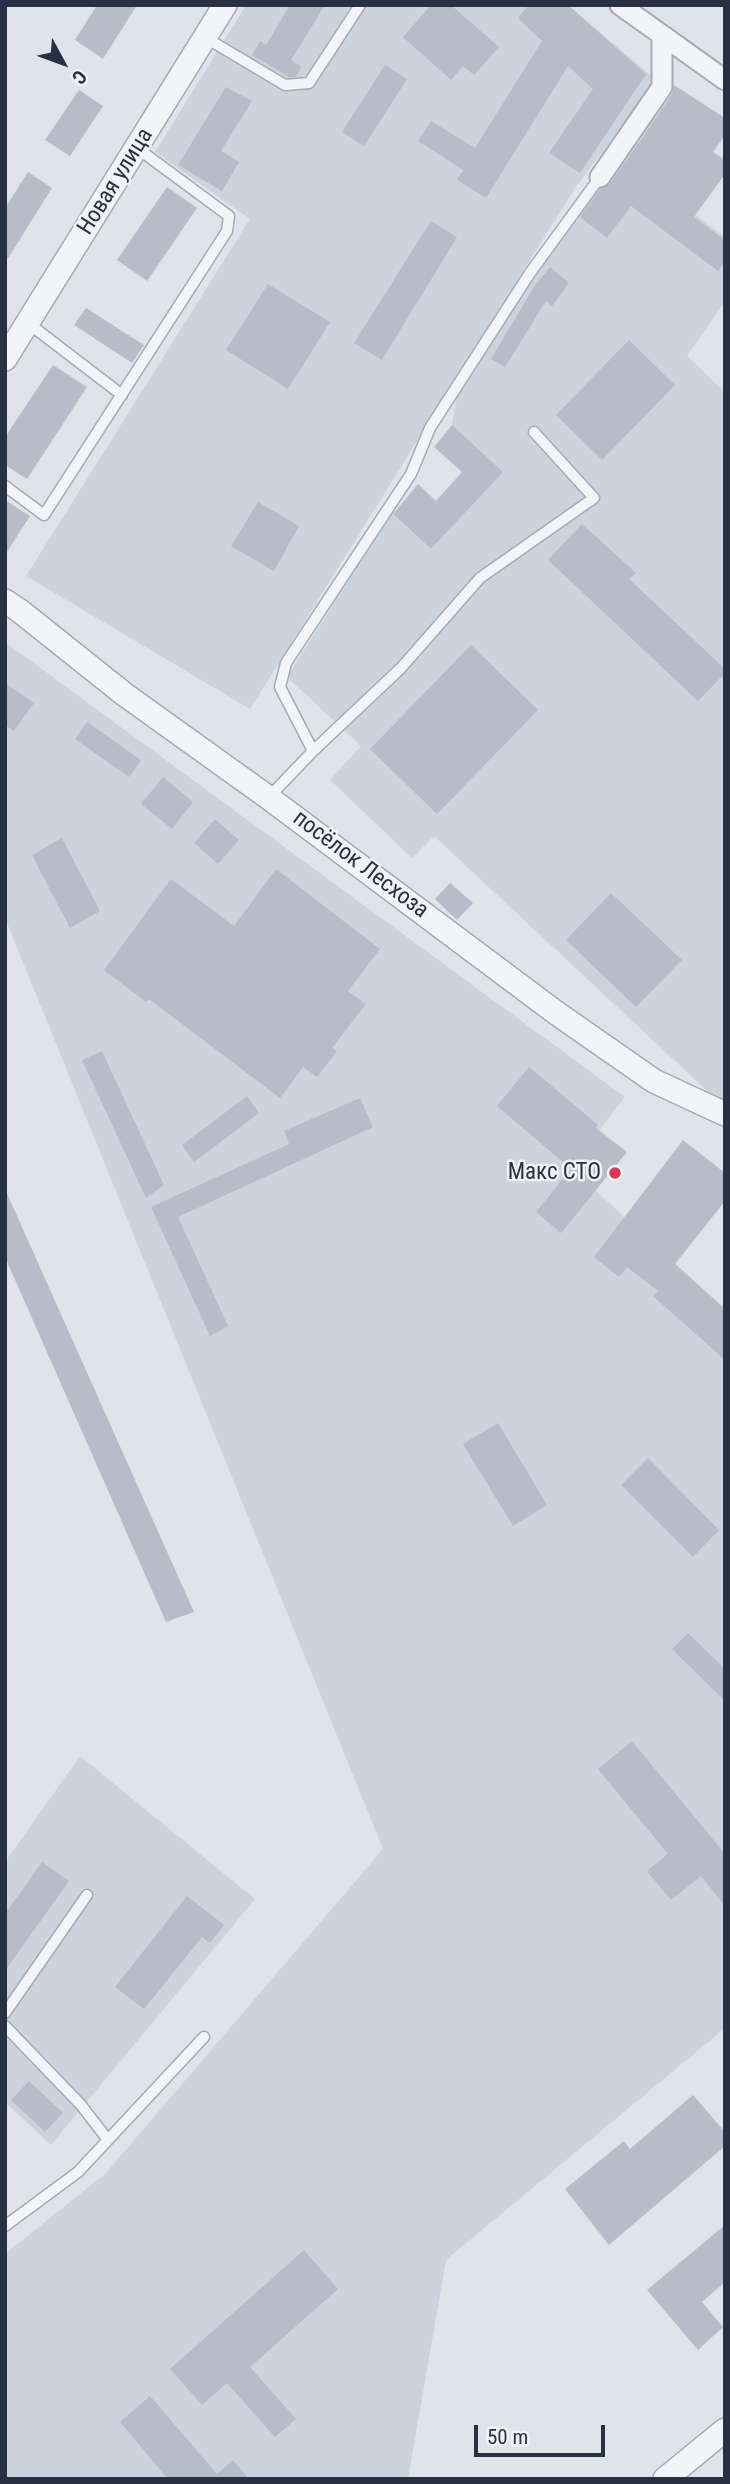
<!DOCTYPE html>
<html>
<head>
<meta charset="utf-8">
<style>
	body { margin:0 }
	#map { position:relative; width:730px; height:2484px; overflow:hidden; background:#dfe4ea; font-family:"Roboto Condensed",sans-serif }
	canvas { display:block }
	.frame { position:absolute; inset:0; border:7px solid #273143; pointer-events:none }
	.north { position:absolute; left:28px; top:28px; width:70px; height:70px; -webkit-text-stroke:5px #eff3f7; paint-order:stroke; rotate:131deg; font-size:19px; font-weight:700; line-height:28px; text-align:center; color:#273143 }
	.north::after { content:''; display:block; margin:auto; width:24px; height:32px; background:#273143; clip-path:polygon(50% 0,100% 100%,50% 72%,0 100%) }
	.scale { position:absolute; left:474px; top:2425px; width:131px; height:32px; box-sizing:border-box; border:4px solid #273143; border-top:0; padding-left:9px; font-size:21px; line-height:24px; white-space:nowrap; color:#273143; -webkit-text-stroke:5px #eff3f7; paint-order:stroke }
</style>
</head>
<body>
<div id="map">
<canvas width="730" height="2484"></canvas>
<div class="frame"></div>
<div class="north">С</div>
<div class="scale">50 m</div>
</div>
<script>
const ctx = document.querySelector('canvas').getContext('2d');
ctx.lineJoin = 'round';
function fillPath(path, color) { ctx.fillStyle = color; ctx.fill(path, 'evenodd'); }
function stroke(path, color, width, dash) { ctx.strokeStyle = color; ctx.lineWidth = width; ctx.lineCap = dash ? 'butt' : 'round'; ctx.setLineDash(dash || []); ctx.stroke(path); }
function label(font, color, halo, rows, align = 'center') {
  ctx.font = font + ' "Roboto Condensed",sans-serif'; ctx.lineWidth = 5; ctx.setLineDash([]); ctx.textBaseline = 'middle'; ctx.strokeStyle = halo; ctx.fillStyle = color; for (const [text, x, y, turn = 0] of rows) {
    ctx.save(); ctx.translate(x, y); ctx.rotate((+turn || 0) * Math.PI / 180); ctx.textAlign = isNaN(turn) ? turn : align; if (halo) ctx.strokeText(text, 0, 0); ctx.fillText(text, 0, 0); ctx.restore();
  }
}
const built = new Path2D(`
	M246,5H568L656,80L575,188L250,709L26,576L250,219L155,152Z
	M619,158L725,237V301L687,356L725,392V1104L718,1101L434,836L412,858L330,780L361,746L287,677L391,513L431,549L502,472L452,425L458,390L530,278Z
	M5,642L625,1097L570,1167L725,1309V2028L446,2260L408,2479H5V2254L106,2173L383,1849L5,918Z
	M80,1756L255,1899L51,2145L5,2102V1862Z`);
const building = new Path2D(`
	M97,5H137L103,59L75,40Z
	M290,5H325L291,60L302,67L295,77H289L252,55L260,41L266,45Z
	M431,5H451L499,47L474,75L463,66L451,80L403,37Z
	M529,5H568L646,74L580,173L549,153L593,89L568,66L486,198L457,180L463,170L418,141L431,121L475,148L542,41L518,18Z
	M385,65L407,79L364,146L342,132Z
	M674,85L725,118V135L713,152L725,160V174L694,217L725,240V262L718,271L631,206L607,238L580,217L600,189L610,184L672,94Z
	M226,87L252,101L221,151L239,162L222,191L178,165Z
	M79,90L103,106L70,156L45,140Z
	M28,172L52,188L5,263V208Z
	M167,187L197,208L147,281L117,260Z
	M431,221L457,237L382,360L354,343Z
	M550,267L569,283L552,306L546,301L505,367L491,359L534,287Z
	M268,284L330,322L288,389L226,350Z
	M86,308L144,345L132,363L74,325Z
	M629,340L675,385L602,460L556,415Z
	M53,365L87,387L27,479L5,465V437Z
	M452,425L503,472L431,549L393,514L418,484L436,501L462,472L434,447Z
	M5,500L30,516L5,555Z
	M258,502L299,526L274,571L231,546Z
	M582,524L636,573L629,579L725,669V673L698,701L548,560Z
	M471,645L538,710L437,814L370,749Z
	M5,683L34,703L14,731L5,725Z
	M87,722L141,760L129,777L75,739Z
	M163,777L193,802L172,829L141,804Z
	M215,819L239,840L218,864L194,843Z
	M62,838L100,911L70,928L32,855Z
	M276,869L380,949L348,991L366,1004L332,1048L337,1051L317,1077L303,1067L280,1098L149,999L146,1002L104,970L171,879L234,926Z
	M450,883L473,903L457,920L435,899Z
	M611,893L682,960L636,1007L566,940Z
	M102,1051L164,1185L146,1198L82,1060Z
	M529,1067L598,1125L596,1128L627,1152L561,1233L536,1212L571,1169L497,1106Z
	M247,1096L259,1113L194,1162L182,1145Z
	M360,1098L373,1127L178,1217L228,1326L210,1336L151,1207L289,1144L284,1131Z
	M683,1140L725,1173V1201L675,1264L725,1309V1360L653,1296L658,1291L627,1267L619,1277L594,1257Z
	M5,1189L194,1612L166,1622L5,1257Z
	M498,1423L547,1505L513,1526L463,1444Z
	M648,1458L719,1530L693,1557L621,1485Z
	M688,1633L725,1669V1701L672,1649Z
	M632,1741L725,1854V1906L701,1876L671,1900L647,1871L668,1854L598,1769Z
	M42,1862L69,1881L5,1971V1914Z
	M187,1896L224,1925L210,1943L202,1937L144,2009L115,1987Z
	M29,2081L63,2113L45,2132L11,2100Z
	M693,2095L725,2132V2146L609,2245L565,2189L624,2141L630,2149Z
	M725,2225V2282L702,2302L723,2327L698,2350L647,2290Z
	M304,2250L338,2289L250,2367L296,2419L275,2437L227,2383L202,2405L170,2369Z
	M150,2396L217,2474L233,2460L249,2479H168L120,2422Z`);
const service = new Path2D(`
	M206,38L285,85L309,83L360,5
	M28,323L122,395
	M5,486L44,515L227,231L229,216L137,148
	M313,751L401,668L480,578L594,498L534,432
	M269,797L313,751L280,687L286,663L411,474L430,428L530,273L600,177
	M5,2013L87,1895
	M5,2026L81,2105L108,2140
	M5,2226L78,2172L204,2037`);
const minor = new Path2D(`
	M620,5L725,80
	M600,177L662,87V35`);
const tertiary = new Path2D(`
	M5,359L225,5
	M5,601L20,611L124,694L269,798L555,1012L654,1081L725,1114
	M665,2479L725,2430`);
const markers = [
	[615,1173,7,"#da3955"]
];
const streetNames = [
	["Новая улица",116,182,-58],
	["посёлок Лесхоза",360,865,37]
];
const poiNames = [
	["Макс СТО",601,1173]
];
fillPath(built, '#cdd3dc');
fillPath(building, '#b6bdc8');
stroke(service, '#a4abb5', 13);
stroke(minor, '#a4abb5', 23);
stroke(tertiary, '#a4abb5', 26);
stroke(service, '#f2f4f8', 10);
stroke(minor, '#f2f4f8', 19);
stroke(tertiary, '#f2f4f8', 23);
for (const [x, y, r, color] of markers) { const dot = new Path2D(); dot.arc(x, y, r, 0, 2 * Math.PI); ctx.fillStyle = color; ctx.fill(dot); stroke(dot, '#eff3f7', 2.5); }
label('23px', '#273143', '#eff3f7', streetNames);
label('23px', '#273143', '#eff3f7', poiNames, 'right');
</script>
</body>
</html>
